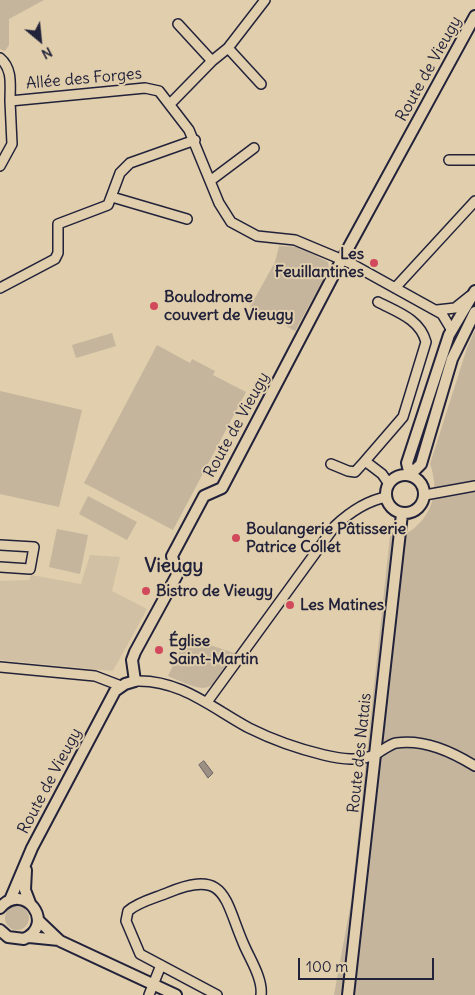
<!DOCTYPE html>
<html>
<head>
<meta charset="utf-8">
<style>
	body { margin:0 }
	#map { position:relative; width:475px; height:995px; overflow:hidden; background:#e0ceac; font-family:Delius,sans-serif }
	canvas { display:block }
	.north { position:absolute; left:15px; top:15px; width:50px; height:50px; -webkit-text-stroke:4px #e0ceac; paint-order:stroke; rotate:152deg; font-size:14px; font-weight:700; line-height:20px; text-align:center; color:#22223b }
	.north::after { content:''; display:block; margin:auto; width:18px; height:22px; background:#22223b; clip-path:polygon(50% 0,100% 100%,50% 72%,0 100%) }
	.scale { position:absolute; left:298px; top:958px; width:136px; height:22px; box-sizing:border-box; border:2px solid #22223b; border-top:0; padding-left:6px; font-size:15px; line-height:18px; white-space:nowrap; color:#22223b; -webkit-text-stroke:4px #e0ceac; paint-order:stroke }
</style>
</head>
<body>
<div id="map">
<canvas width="475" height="995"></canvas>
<div class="north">N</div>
<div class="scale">100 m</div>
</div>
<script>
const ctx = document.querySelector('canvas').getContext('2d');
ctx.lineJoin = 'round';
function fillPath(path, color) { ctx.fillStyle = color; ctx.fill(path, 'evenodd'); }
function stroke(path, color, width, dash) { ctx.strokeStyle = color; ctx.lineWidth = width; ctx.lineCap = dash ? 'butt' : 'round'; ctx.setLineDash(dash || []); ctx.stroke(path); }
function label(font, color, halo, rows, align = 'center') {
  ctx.font = font + ' Delius,sans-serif'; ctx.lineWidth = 4; ctx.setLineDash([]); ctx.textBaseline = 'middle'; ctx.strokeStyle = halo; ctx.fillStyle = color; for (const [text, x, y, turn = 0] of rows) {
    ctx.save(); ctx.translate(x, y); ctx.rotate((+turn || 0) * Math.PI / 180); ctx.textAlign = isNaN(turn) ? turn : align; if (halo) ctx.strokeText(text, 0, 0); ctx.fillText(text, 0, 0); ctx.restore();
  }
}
const built = new Path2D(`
	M90,555L120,557L112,591L147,609L113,671L0,660V581L29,580L31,575L81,584Z`);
const green = new Path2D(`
	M0,0H44L9,19V45L5,51L0,49Z
	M279,246L299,247L328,262L329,269L295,331L250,307L275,262Z
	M475,330V995H334L351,902L390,536C396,534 407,534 412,530C434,513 439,488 430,464L467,348Z
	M112,333L116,346L76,358L72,345Z
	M157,345L190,363L192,359L215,371L213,375L246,392L173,530L84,483Z
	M0,391L82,410L59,507L0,494Z
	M88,496L137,522L127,540L79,514Z
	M57,529L88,535L80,574L49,567Z
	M185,640L213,646L237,654C208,692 214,696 168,676Z
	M5 918a12 12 0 1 1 24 0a12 12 0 1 1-24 0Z`);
const water = new Path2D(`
	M204,761L213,773L208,778L199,765Z`);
const minor = new Path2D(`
	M178,24L212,61
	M228,48L261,84
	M0,58C13,69 10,85 10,101L145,88L159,91L189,130L219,203L231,222L257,236L295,240L350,263L442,314L451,329
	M170,104L212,61L228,48L265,0
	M449,160H475
	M0,166L12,144L10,101
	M210,181L254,148
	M112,197L187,219
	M0,288L55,259L58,253V224L108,205L120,173L130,163L195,140
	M395,288L475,201
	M378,302C397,312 420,319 426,342L403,417L365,461L382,474L389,484
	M437,310L455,308L470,296
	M331,464L348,471L355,472L365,461
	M425,495L475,486
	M0,545L34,547L30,569L0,567
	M0,667L95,676L121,686
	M135,681C180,679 212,708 249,728C273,740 299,749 324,755C341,759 360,762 376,754C382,751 390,744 396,743C425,739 452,752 475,766
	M207,702L335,526C350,512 366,501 386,497
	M149,995L161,965
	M217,995L140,954L126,921L128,911C138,902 155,898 167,893C227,868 224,899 244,945C250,959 263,979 261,995`);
const tertiary = new Path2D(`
	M386 494a19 19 0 1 1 38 0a19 19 0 1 1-38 0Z
	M410,475L407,463L449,335L475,291
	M410,475L421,464L452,359L475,312
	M26,870L25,890L30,903
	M10,900L32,848L115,691L125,684L135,681L132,660L135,652L177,575L172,556L204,496L222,488L333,276L475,16
	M0,908C24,880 57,924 24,939L8,937L0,930
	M38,920L60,941L176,995
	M29,937L59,940
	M348,995L402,514`);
const markers = [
	[374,263,5,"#d1495b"],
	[154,306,5,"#d1495b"],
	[236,538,5,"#d1495b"],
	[146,591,5,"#d1495b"],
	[290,605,5,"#d1495b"],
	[159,650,5,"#d1495b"]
];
const streetNames = [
	["Route de Vieugy",429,69,-61],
	["Allée des Forges",84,79,-5],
	["Route de Vieugy",237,425,-61],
	["Route des Natais",360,753,-84],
	["Route de Vieugy",50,781,-62]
];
const poiNames = [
	["Les",364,254,"right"],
	["Feuillantines",364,272,"right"],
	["Boulodrome",164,297],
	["couvert de Vieugy",164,315],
	["Boulangerie Pâtisserie",246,529],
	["Patrice Collet",246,547],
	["Bistro de Vieugy",156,591],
	["Les Matines",300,605],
	["Église",169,641],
	["Saint-Martin",169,659]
];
const quarterNames = [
	["Vieugy",174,567]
];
fillPath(built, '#d1c0a3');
fillPath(green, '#c4b59c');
fillPath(water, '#9c9084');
stroke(water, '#6b6467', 1);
stroke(minor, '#22223b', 12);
stroke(tertiary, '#22223b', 14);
stroke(minor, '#e0ceac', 9);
stroke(tertiary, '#e0ceac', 10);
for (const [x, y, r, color] of markers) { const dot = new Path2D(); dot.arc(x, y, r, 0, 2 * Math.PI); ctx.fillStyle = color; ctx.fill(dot); stroke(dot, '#e0ceac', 2); }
label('16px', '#22223b', '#e0ceac', streetNames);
label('bold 16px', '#22223b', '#e0ceac', poiNames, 'left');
label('bold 19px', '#22223b', '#e0ceac', quarterNames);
</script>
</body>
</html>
